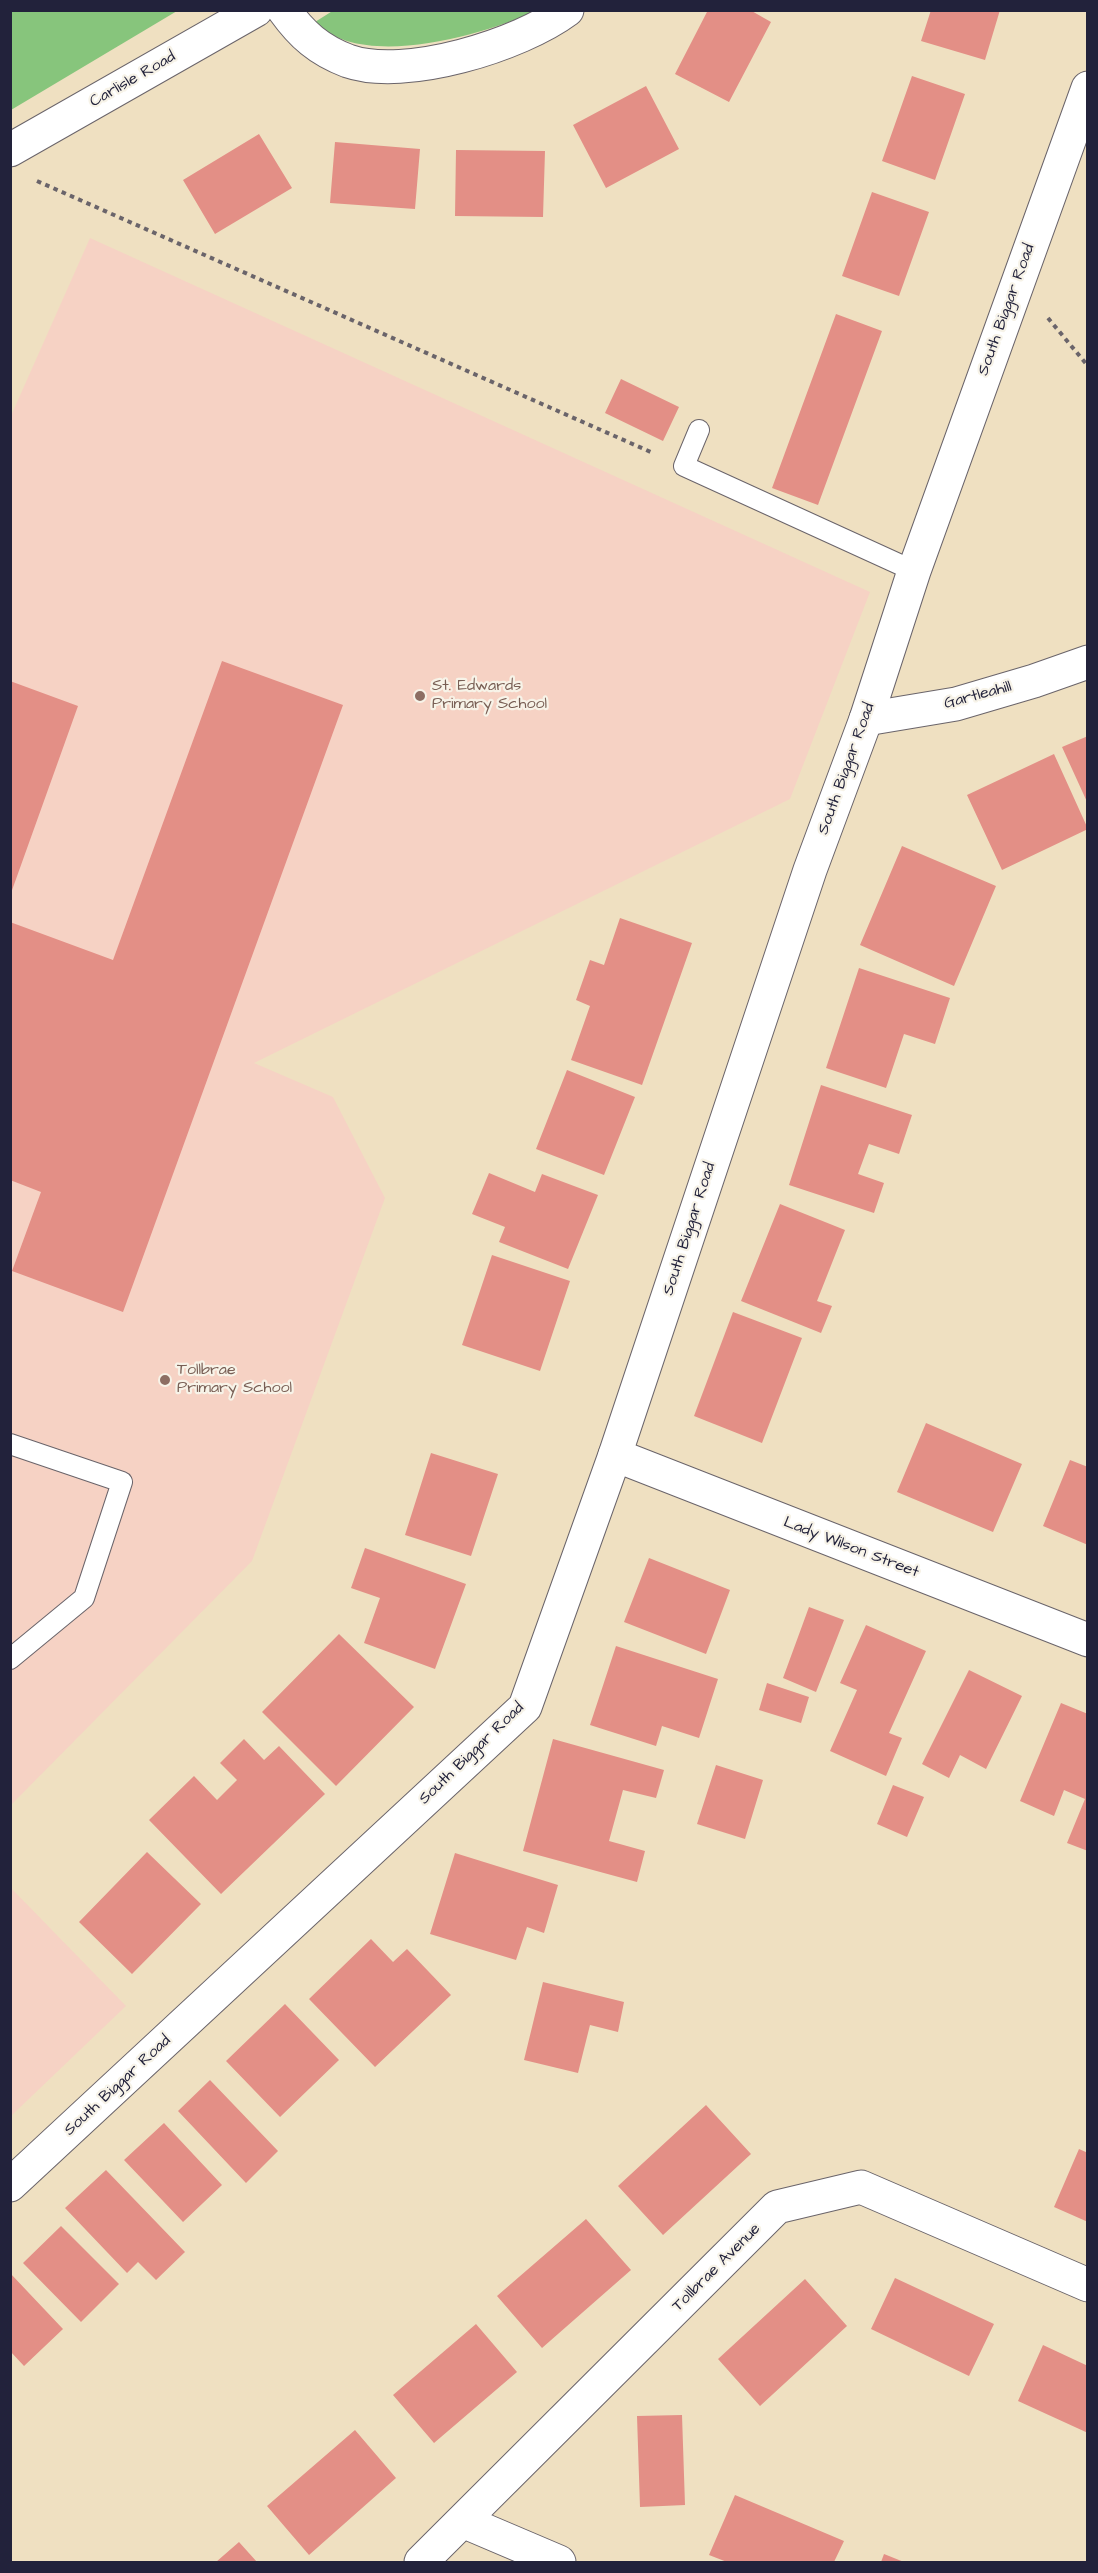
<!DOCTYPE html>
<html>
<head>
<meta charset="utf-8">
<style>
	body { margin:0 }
	#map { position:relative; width:1098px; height:2573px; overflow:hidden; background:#efe0c1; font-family:"Architects Daughter",sans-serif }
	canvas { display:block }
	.frame { position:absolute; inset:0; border:12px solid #22223b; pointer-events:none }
</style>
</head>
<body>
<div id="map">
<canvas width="1098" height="2573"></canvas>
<div class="frame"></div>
</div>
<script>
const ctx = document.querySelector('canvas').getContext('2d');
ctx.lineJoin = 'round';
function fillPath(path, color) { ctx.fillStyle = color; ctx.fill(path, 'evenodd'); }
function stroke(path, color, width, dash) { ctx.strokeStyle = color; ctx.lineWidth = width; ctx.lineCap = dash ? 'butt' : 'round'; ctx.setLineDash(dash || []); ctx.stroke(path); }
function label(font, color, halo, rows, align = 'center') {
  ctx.font = font + ' "Architects Daughter",sans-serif'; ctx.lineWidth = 4.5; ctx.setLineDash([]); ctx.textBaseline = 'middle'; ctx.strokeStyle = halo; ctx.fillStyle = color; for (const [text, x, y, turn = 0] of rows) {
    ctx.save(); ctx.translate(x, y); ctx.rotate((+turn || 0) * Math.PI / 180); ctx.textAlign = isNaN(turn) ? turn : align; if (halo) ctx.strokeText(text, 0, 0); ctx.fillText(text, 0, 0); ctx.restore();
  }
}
const built = new Path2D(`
	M90,238L870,592L790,799L254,1063L333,1097L385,1198L252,1561L11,1805L10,418Z
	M11,1888L126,2006L11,2116Z`);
const green = new Path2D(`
	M11,10H177V11L11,110Z
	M334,10L536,11C483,35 361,71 315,22Z`);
const building = new Path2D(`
	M708,10H750L771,22L729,102L675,74Z
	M931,10H1000L985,60L921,41Z
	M912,76L965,94L935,180L882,161Z
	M646,86L679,149L606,188L573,125Z
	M259,134L292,188L215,234L183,180Z
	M335,142L420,149L415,209L330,203Z
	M456,150L545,151L543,217L455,216Z
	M872,192L929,212L899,296L842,276Z
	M836,314L882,331L818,505L772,488Z
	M621,379L679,407L663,441L605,413Z
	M222,661L343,705L123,1312L12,1271L41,1192L10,1180V922L113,960Z
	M10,681L78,706L11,893H10Z
	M1088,736V804L1062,747Z
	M1054,754L1088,829L1002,870L967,795Z
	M902,846L996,886L954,986L860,945Z
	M620,918L692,943L642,1085L571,1060L590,1006L576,1000L590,960L604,965Z
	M859,968L950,998L935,1044L904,1034L886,1088L826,1068Z
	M567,1070L635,1097L604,1175L536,1149Z
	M821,1085L912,1115L899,1154L869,1144L858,1174L884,1183L874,1213L789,1185Z
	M489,1173L535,1192L542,1174L598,1195L568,1269L499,1242L505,1227L472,1214Z
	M780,1204L845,1230L817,1301L832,1306L821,1333L741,1301Z
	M492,1255L570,1281L540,1371L462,1345Z
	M733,1312L802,1338L762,1443L694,1416Z
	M926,1423L1022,1464L993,1532L897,1492Z
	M431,1453L498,1474L471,1556L405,1535Z
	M1070,1460L1088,1467V1545L1043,1526Z
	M365,1548L466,1584L435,1669L364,1643L380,1598L351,1588Z
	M649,1558L730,1590L706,1654L624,1622Z
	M809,1607L844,1620L816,1692L783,1678Z
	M866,1625L926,1651L889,1733L902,1738L886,1776L830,1751L857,1690L840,1683Z
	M339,1634L414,1707L336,1786L262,1712Z
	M616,1646L718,1679L699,1738L662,1726L656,1746L590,1725Z
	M969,1670L1022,1696L986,1769L960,1755L949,1778L922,1764Z
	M767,1683L809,1697L801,1723L759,1710Z
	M1061,1703L1088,1714V1851L1067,1843L1085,1799L1064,1790L1054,1816L1020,1801Z
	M244,1739L264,1760L279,1746L325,1794L221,1894L149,1820L194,1776L217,1800L237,1780L220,1763Z
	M553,1739L664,1770L656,1798L623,1790L609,1841L645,1851L637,1882L523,1851Z
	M716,1765L763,1780L745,1839L697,1824Z
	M893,1785L924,1797L907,1837L877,1824Z
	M147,1852L201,1904L132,1974L79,1922Z
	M455,1853L558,1885L544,1933L527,1927L516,1960L430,1934Z
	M371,1939L393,1962L407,1949L451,1995L375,2067L309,1999Z
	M543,1982L624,2002L618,2032L590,2025L578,2073L524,2060Z
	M285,2004L339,2060L280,2117L226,2061Z
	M210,2080L278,2151L246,2183L178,2111Z
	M706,2105L751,2154L663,2235L618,2186Z
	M164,2123L222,2185L183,2222L124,2160Z
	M1079,2149L1088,2153V2222L1054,2207Z
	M106,2170L185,2252L156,2280L138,2262L127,2273L65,2208Z
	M586,2219L631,2270L542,2348L497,2296Z
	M61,2226L119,2284L81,2322L23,2263Z
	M10,2273L63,2329L24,2366L10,2351Z
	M895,2278L994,2324L969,2376L871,2329Z
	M805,2279L847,2326L760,2406L718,2359Z
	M476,2324L517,2372L434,2443L393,2395Z
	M1043,2345L1088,2366V2433L1018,2401Z
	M682,2415L685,2505L640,2507L637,2416Z
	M355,2430L396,2478L309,2555L267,2506Z
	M735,2495L844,2541L834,2562H727L709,2555Z
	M239,2542L257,2562H216Z
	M884,2554L904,2562H881Z`);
const path = new Path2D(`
	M37,181L653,453
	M1048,318L1088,366`);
const service = new Path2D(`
	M699,430L684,466L914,571
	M10,1444L122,1482L84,1598L10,1659`);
const minor = new Path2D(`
	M284,10C302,35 319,50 348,61C405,81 520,45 567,10
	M866,719L956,704L1034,681L1088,662
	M615,1455L1088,1640
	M465,2522L559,2562
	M421,2562L777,2207L861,2187L1088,2285`);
const tertiary = new Path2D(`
	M10,2185L525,1707L615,1455L810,870L866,719L914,571L1088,88`);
const primary = new Path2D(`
	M10,150L256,10`);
const markers = [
	[420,696,6,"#8d6e63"],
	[165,1380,6,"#8d6e63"]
];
const streetNames = [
	["Carlisle Road",133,80,-30],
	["South Biggar Road",1007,310,-70],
	["Gartleahill",978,696,-15],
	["South Biggar Road",847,769,-70],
	["South Biggar Road",690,1229,-72],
	["Lady Wilson Street",851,1548,21],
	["South Biggar Road",472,1754,-44],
	["South Biggar Road",118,2086,-43],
	["Tollbrae Avenue",717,2268,-45]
];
const educationNames = [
	["St. Edwards",432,687],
	["Primary School",432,705],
	["Tollbrae",177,1371],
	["Primary School",177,1389]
];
fillPath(built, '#f6d2c4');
fillPath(green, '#87c57c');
fillPath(building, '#e38f86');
stroke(service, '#6a646a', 22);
stroke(minor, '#6a646a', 35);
stroke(tertiary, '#6a646a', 35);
stroke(primary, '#6a646a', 35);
stroke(path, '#6a646a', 4, [4.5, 4.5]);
stroke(service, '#fff', 20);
stroke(minor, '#fff', 33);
stroke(tertiary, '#fff', 33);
stroke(primary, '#fff', 33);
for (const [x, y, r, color] of markers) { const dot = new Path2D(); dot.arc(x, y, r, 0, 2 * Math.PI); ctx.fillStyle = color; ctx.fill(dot); stroke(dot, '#f7f3e8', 2); }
label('16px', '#22223b', '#f7f3e8', streetNames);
label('16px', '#785e54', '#f7f3e8', educationNames, 'left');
</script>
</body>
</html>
